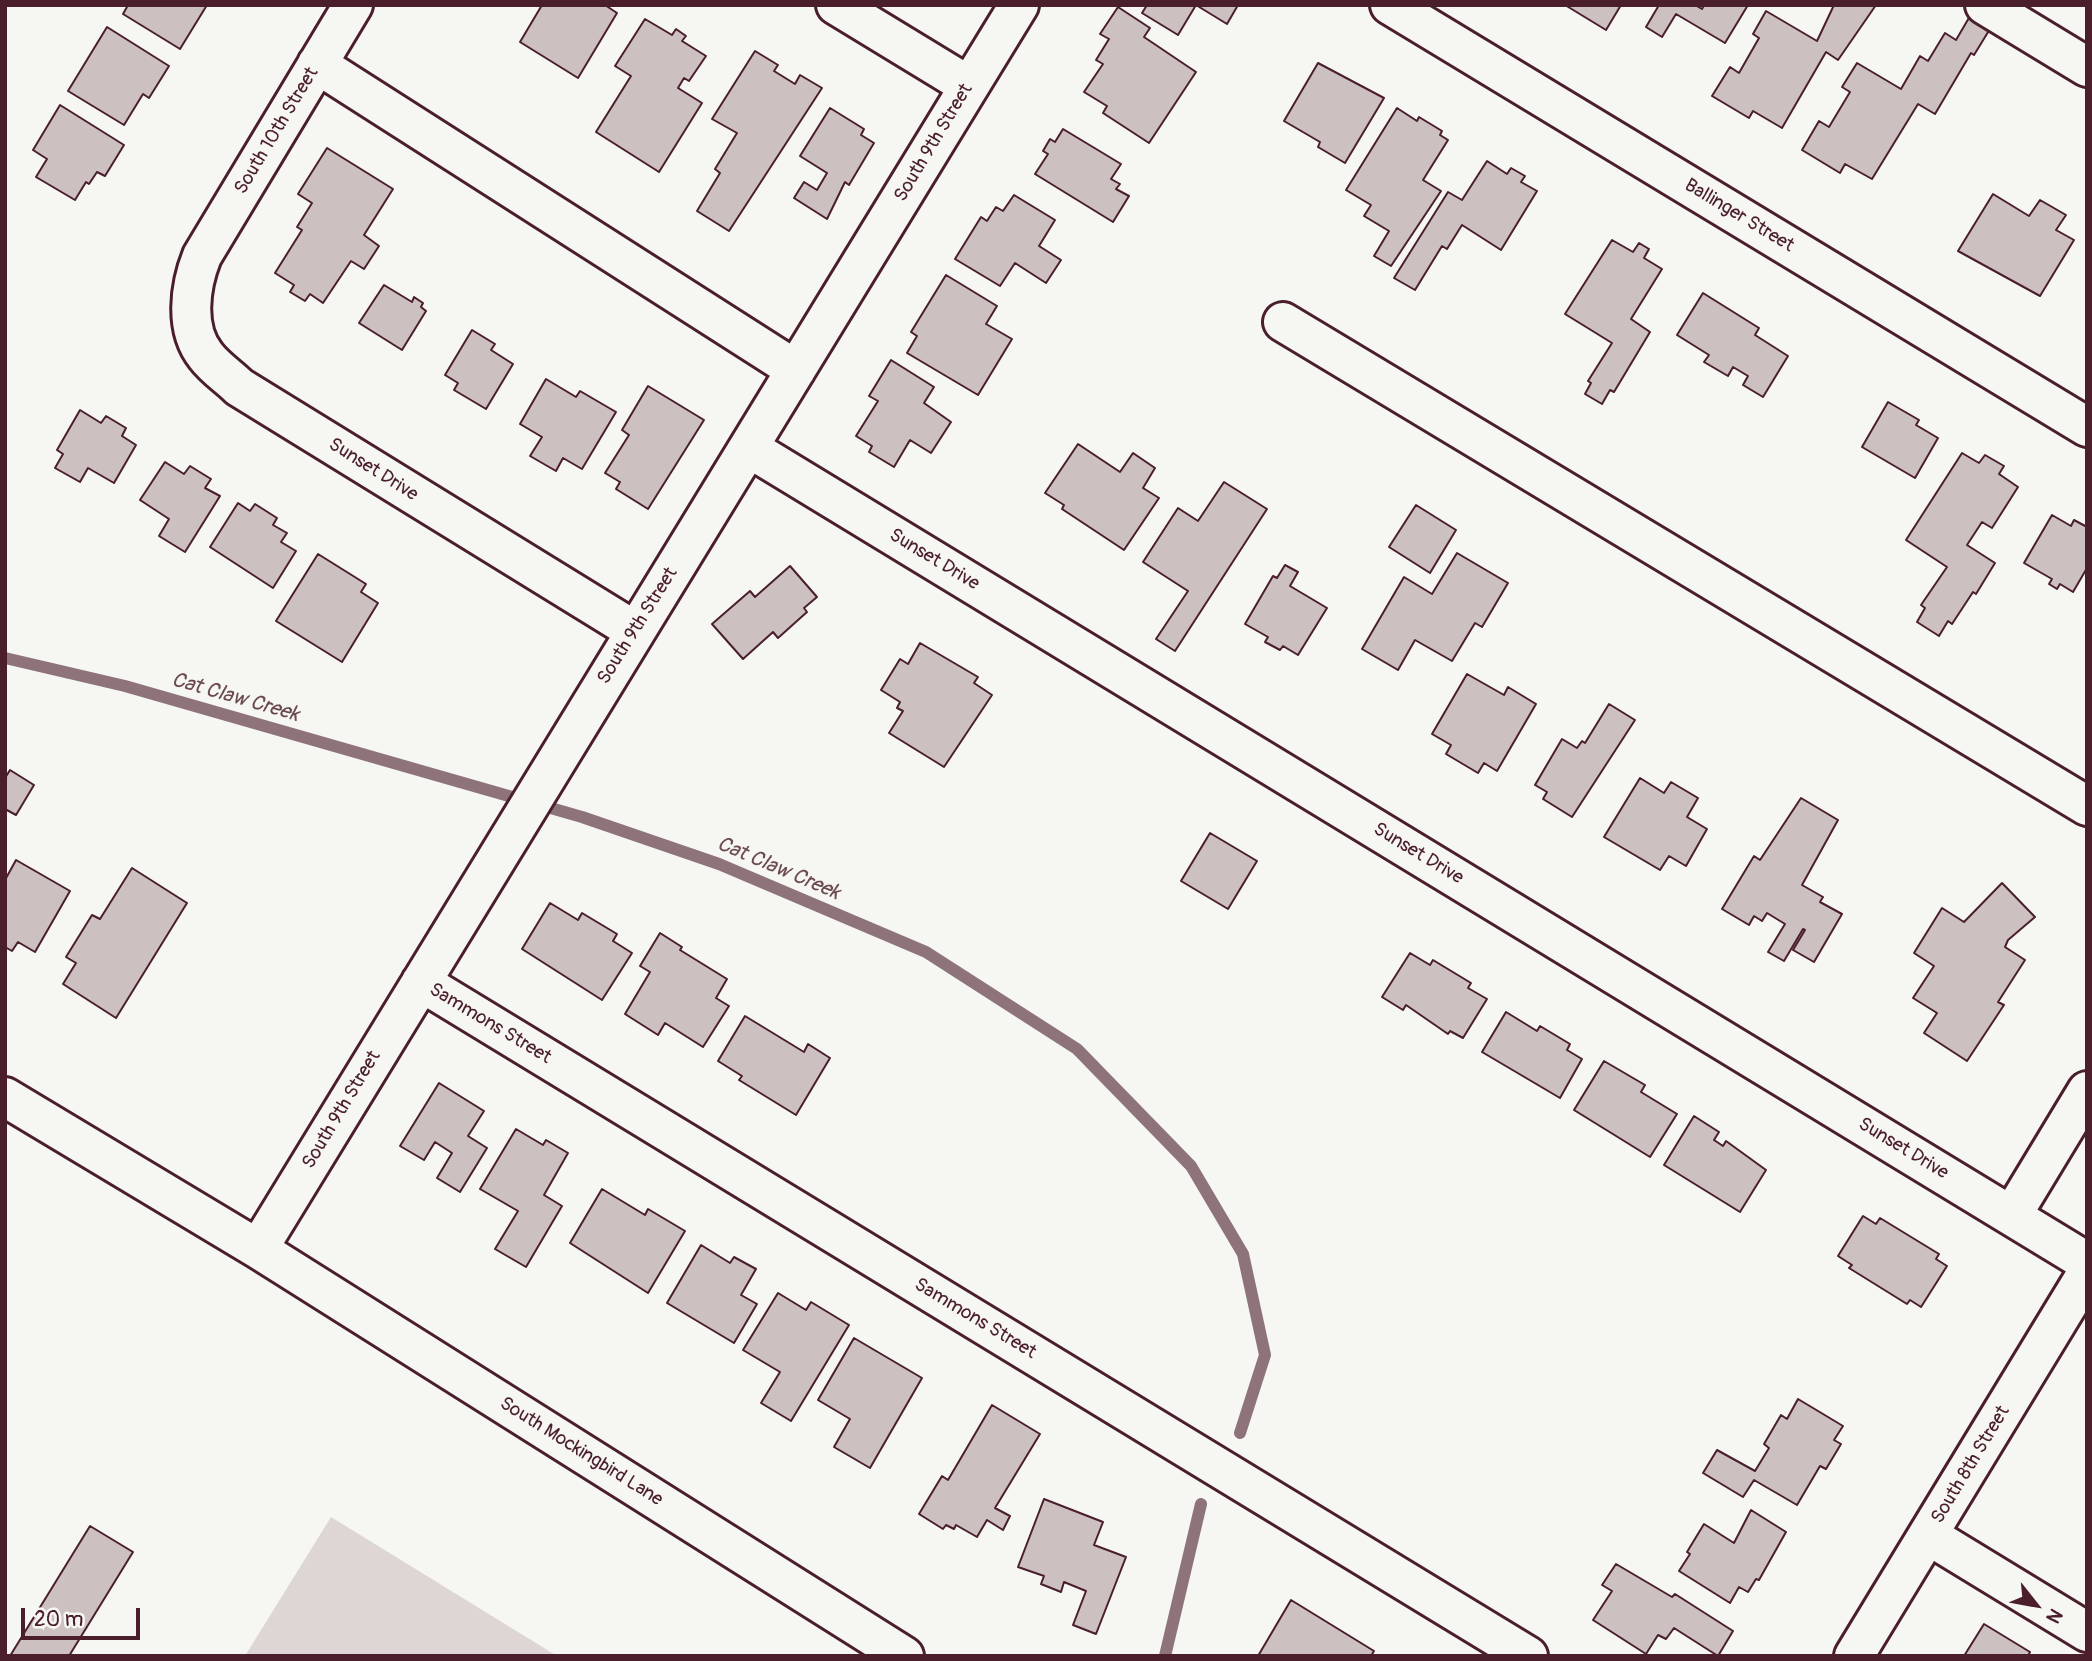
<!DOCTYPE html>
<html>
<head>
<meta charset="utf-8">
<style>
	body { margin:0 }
	#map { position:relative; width:2092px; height:1661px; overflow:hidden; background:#f6f6f2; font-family:Pangolin,sans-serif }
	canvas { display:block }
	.frame { position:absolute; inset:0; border:7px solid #4a1f2b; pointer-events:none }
	.north { position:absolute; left:2001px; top:1570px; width:70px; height:70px; -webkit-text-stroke:5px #f6f6f2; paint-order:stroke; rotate:121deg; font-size:19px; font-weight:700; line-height:28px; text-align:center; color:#4a1f2b }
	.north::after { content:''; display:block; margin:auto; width:24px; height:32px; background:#4a1f2b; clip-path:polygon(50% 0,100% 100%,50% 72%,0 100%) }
	.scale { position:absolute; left:21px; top:1608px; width:119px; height:32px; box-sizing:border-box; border:4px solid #4a1f2b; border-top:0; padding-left:9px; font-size:21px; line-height:24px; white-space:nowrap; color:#4a1f2b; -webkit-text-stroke:5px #f6f6f2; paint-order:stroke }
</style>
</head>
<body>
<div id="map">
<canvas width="2092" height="1661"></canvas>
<div class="frame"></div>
<div class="north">N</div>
<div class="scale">20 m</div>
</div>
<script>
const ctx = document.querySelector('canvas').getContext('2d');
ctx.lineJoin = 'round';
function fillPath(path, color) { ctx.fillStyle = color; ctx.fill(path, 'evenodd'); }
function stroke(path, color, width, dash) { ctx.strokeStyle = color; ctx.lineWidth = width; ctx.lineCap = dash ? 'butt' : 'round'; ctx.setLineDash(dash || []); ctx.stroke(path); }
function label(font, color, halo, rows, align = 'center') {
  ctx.font = font + ' Pangolin,sans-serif'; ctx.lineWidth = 6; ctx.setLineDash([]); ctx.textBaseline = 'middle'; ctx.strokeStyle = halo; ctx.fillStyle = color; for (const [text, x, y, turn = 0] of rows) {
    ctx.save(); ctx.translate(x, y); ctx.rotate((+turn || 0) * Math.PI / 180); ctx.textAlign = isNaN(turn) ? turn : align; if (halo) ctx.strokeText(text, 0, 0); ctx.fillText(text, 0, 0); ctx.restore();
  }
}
const green = new Path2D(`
	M331,1517L557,1656H245Z`);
const stream = new Path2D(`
	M5,658L125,686L582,817L719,864L926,952L1077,1049L1191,1166L1243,1254L1265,1355L1240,1433
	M1165,1656L1201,1504`);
const building = new Path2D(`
	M128,5H207L180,49L123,14Z
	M542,5H605L617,13L578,78L520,42Z
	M1147,5H1238L1227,24L1196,5L1178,35L1142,13Z
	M1565,5H1621L1606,30Z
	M1659,5H1695L1702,9L1704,5H1748L1725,43L1676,14L1662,37L1646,27Z
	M1834,5H1876L1838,60L1826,52L1782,128L1753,111L1749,118L1712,96L1730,67L1739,73L1759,38L1753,34L1766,11L1817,41Z
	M1118,7L1150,28L1144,37L1196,72L1149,143L1103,113L1107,106L1084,92L1103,64L1096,60L1109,39L1100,34Z
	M1973,11L1993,24L1974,55L1971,53L1935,114L1918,104L1872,179L1845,164L1840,173L1802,150L1819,121L1829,127L1850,92L1842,87L1857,63L1901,89L1920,56L1928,61L1945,33L1956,40Z
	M645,19L672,35L676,29L686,36L682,41L706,56L689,81L684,78L678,88L702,103L659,172L596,132L631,76L615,66Z
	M107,27L169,66L149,98L143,94L124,125L68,91Z
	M755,51L778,65L774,71L795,84L800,75L822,88L729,231L697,211L720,173L715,169L737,133L712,119Z
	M1318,63L1384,98L1345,163L1318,147L1320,142L1284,121Z
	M60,105L124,145L105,176L97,172L89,184L86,182L75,200L36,177L47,159L33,150Z
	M830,108L864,129L861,135L874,143L849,185L845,182L827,219L794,198L804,182L817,190L827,173L800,156Z
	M1397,108L1417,121L1419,117L1442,131L1440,135L1448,140L1423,180L1441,191L1391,266L1374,256L1389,231L1364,216L1371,205L1346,190Z
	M1063,129L1121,164L1111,179L1120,184L1116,189L1129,196L1113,222L1035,174L1048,154L1043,151L1050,139L1055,142Z
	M327,148L393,189L364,235L379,246L364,269L351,261L323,303L310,294L305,301L290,292L294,285L275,273L302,230L297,227L312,203L298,194Z
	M1487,161L1507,174L1511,168L1525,176L1521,182L1537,191L1501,250L1462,225L1447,249L1442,246L1415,290L1394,278L1448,192L1462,200Z
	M1993,194L2029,216L2040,200L2066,215L2056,230L2074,240L2040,296L1958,251Z
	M1014,195L1055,220L1039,246L1061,260L1046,283L1015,263L1000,286L955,259L981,217L987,221L996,207L1003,211Z
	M1612,240L1633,252L1639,243L1649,249L1644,258L1662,269L1631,319L1650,332L1614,392L1610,390L1602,404L1585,394L1591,383L1588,381L1612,343L1565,314Z
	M946,275L997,306L986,324L1012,339L978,395L907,353L917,336L911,332Z
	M384,285L412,302L414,297L423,303L421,307L426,311L402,350L359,323Z
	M1703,293L1759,328L1755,335L1788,356L1763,397L1743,385L1748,376L1733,367L1728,376L1704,362L1709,355L1677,335Z
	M472,330L495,344L491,350L513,364L486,409L454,390L458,383L445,375Z
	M891,360L934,387L924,403L951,422L931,453L910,440L894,467L869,452L872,446L856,436L878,401L869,396Z
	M546,379L576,397L580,391L616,412L582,469L563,458L556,471L530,456L542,437L520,424Z
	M648,386L704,420L648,509L616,489L620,482L605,473L629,435L622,430Z
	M1888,402L1919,420L1916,425L1938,438L1915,478L1862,447Z
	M80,410L101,423L106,416L126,428L122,436L136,445L114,483L88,468L80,482L55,468L63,454L57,450Z
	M1078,444L1120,472L1133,453L1155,468L1143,488L1159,498L1124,550L1062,509L1064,505L1045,493Z
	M1962,453L1979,463L1985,455L2004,466L1999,474L2018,487L1992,528L1982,522L1967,545L1995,563L1976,594L1973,592L1952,624L1948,621L1939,636L1917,622L1925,608L1921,605L1947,567L1906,540Z
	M165,462L184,474L190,466L211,479L205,488L220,496L185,552L159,536L169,519L140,500Z
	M1224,482L1267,509L1175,651L1156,639L1188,591L1143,562L1178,508L1198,521Z
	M238,503L250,511L255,504L277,518L273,525L287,533L281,542L296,551L273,588L210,547Z
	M1416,505L1456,530L1430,573L1389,547Z
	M2052,515L2071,526L2074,520L2087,527V568L2073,592L2060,584L2057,589L2049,584L2052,579L2024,563Z
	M1457,553L1508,583L1482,627L1475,623L1452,661L1415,640L1398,670L1362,649L1404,577L1432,594Z
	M318,554L366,584L361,592L378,603L342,662L276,621Z
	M1285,565L1298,572L1290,586L1327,608L1298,655L1283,646L1280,650L1265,642L1268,637L1245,624L1273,576L1277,578Z
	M790,566L817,597L804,608L807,612L778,638L773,632L743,659L712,624L750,591L755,597Z
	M920,643L978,677L974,683L992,695L944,767L889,733L903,711L897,708L900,702L881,690L900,659L908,664Z
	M1467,674L1504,695L1508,687L1536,704L1497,771L1484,763L1478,773L1446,754L1451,745L1432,734Z
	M1609,704L1635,720L1572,817L1543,799L1547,792L1535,785L1562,739L1577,748L1582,741L1585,743Z
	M10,770L34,785L16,815L5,809V778Z
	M1640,778L1664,793L1671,782L1698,798L1687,817L1707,829L1686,866L1669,856L1660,870L1604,837Z
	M1801,798L1838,820L1802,885L1823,897L1820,902L1842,914L1814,962L1793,950L1805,930L1803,929L1784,961L1768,952L1785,924L1767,913L1762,921L1754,916L1749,925L1722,909L1754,856L1760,860Z
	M1210,833L1257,861L1228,909L1181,881Z
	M16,860L70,891L35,952L18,942L12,951L5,947V880Z
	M132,868L187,903L116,1018L63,984L76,963L66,957L92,915L100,919Z
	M2002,883L2035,917L2008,940L2005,947L2025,960L1998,1002L2004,1005L1967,1061L1924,1033L1937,1013L1913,998L1934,966L1914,953L1942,908L1964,922Z
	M550,903L578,920L582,913L617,934L613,941L632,953L602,1000L522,949Z
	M660,933L682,947L680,950L727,979L716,998L729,1006L703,1047L665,1023L658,1035L625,1014L650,972L640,966Z
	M1410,953L1430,965L1433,960L1471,983L1468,988L1487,999L1463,1038L1450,1031L1448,1034L1406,1005L1403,1010L1382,997Z
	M1506,1012L1537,1031L1540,1026L1570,1044L1567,1050L1582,1059L1560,1098L1482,1052Z
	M745,1016L804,1052L808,1044L830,1058L796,1115L739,1080L742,1076L718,1061Z
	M1604,1061L1645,1085L1641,1092L1677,1114L1650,1157L1574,1110Z
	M439,1083L484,1111L468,1136L487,1148L460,1192L437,1178L452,1153L435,1142L424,1160L400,1146Z
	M1694,1116L1719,1132L1714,1140L1723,1146L1726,1141L1766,1170L1740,1212L1664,1165Z
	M516,1129L543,1145L546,1140L568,1153L544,1195L562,1206L526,1267L495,1249L518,1211L480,1189Z
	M602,1189L645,1215L648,1209L685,1231L648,1293L570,1243Z
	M1863,1216L1876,1224L1880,1218L1939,1254L1936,1259L1947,1266L1921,1307L1910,1300L1907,1304L1849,1268L1852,1265L1838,1256Z
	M701,1245L730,1263L734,1257L756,1269L741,1295L757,1304L734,1343L667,1303Z
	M778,1293L806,1310L811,1302L849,1325L791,1421L761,1403L780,1372L743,1350Z
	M854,1338L922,1378L870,1468L834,1447L850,1419L818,1400Z
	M1798,1399L1843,1426L1834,1440L1841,1444L1826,1469L1820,1466L1797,1505L1754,1480L1743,1497L1703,1473L1717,1450L1755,1471L1769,1448L1764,1444L1781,1415L1787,1419Z
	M992,1405L1040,1434L995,1508L1010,1516L1003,1530L987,1520L977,1537L956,1525L954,1529L946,1525L943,1529L919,1514L942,1476L948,1480Z
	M1044,1499L1103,1522L1094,1545L1126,1557L1096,1634L1073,1625L1086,1591L1064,1582L1061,1592L1041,1584L1044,1576L1018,1567Z
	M1751,1510L1786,1532L1759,1580L1756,1579L1748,1592L1739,1587L1730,1603L1679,1571L1690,1554L1687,1552L1704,1524L1734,1543Z
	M90,1526L133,1552L69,1656H10Z
	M1616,1564L1672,1597L1675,1594L1733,1631L1718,1656L1674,1628L1666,1639L1658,1635L1646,1654L1593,1620L1612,1591L1602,1585Z
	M1291,1600L1374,1651L1371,1656H1258Z
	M1984,1624L2030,1652L2028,1656H1964Z`);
const minor = new Path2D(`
	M353,5L202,256C190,286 184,329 206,356C215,368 229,377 239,387L635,631
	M836,5L969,86
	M1390,5L2087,427
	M1985,5L2087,67
	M317,64L796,370
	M1283,322L2087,806
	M749,448L2087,1262
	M421,982L1528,1656
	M5,1097L258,1249L904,1656
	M2012,1215L2087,1091
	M258,1249L1019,5
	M1928,1535L2087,1632
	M1854,1656L2087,1273`);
const streetNames = [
	["South 10th Street",277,131,-59],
	["South 9th Street",934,143,-59],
	["Ballinger Street",1739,216,31],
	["Sunset Drive",373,470,32],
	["Sunset Drive",934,560,31],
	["South 9th Street",638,626,-58],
	["Sunset Drive",1418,854,31],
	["Sammons Street",490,1024,31],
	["South 9th Street",342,1110,-59],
	["Sunset Drive",1903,1149,31],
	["Sammons Street",975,1319,31],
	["South Mockingbird Lane",581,1452,32],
	["South 8th Street",1971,1465,-59]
];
const waterNames = [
	["Cat Claw Creek",235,698,16],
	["Cat Claw Creek",778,869,23]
];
fillPath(green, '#ddd6d5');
stroke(stream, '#8e747a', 12);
fillPath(building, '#ccc1c0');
stroke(building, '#4a1f2b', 2);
stroke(minor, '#4a1f2b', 44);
stroke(minor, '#f6f6f2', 38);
label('19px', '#4a1f2b', '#f6f6f2', streetNames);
label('italic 21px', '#6c4a52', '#f6f6f2', waterNames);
</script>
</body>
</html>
